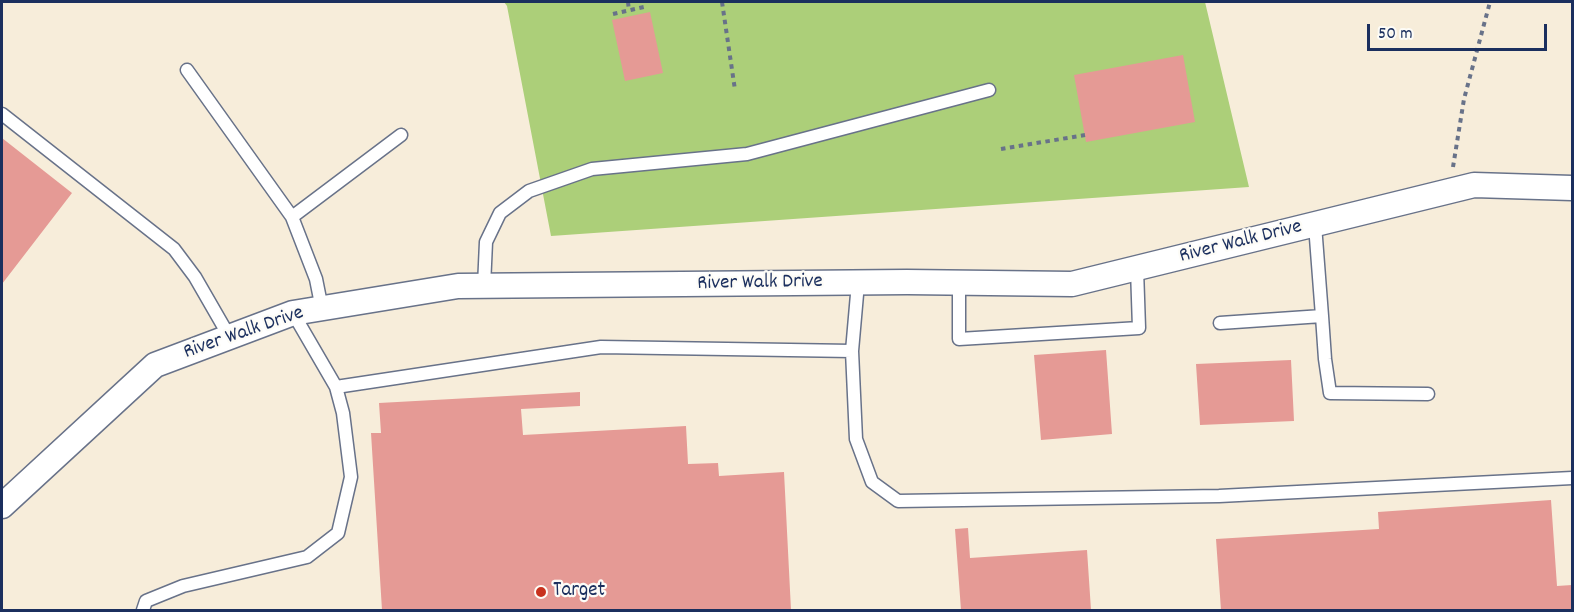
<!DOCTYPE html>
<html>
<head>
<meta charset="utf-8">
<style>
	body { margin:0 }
	#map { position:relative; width:1574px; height:612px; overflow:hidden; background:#f7edda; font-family:Dekko,sans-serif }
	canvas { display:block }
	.frame { position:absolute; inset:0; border:3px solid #1b2f5e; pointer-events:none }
	.scale { position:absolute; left:1367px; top:24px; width:180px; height:27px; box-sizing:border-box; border:3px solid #1b2f5e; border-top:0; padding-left:8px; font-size:18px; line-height:21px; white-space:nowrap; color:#1b2f5e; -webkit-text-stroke:4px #fdfcf7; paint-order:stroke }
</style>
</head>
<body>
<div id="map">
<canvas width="1574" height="612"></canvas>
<div class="frame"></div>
<div class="scale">50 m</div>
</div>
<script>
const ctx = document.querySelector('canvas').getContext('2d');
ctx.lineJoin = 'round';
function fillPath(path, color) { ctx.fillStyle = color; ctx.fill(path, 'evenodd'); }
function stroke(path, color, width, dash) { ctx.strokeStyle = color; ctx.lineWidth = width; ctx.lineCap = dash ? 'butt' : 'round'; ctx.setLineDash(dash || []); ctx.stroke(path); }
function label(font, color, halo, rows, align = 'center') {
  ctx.font = font + ' Dekko,sans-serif'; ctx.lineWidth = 4.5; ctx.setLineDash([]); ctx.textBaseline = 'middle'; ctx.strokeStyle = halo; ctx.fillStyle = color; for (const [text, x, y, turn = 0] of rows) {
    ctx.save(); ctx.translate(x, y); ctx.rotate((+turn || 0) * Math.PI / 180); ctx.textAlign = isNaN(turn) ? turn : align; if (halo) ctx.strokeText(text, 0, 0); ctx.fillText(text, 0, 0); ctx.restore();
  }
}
const green = new Path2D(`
	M504,2H1205L1249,187L551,236L507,6Z`);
const building = new Path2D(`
	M650,12L663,73L625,81L612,20Z
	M1183,55L1195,122L1086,142L1074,75Z
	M2,138L72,193L2,284Z
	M1106,350L1112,434L1041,440L1034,355Z
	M1291,360L1294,421L1200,425L1196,364Z
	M580,392V406L521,409L523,435L686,426L688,464L718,463L719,476L784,472L791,610H382L371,433H381L379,403Z
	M1551,500L1557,586L1572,585V610H1221L1216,539L1379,529L1378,512Z
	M968,528L970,558L1087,550L1091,610H961L955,529Z`);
const path = new Path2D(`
	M628,2L629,11
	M722,2L735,90
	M613,14L648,6
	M1001,149L1085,135
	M1453,167L1464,99L1490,2`);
const lane = new Path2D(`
	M187,70L292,217
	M2,114L174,249L195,277L229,336
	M858,283L852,351L856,439L872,482L898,501L1219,496L1572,478
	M959,283V339L1139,328L1137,269
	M484,286L486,242L500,213L529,191L592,169L747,154L989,90
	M322,309L316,279L292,217L401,135
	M1322,316L1325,359L1330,393L1428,394
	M1220,323L1322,316L1315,225
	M336,387L601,347L852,351
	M143,610L146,601L183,586L307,557L338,533L351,477L343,413L336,387L293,313`);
const street = new Path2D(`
	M2,506L155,365L293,313L458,286L907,282L1072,284L1474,185L1572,188`);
const markers = [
	[541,592,6,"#c8321e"]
];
const streetNames = [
	["River Walk Drive",1241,243,-14],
	["River Walk Drive",760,284,-1],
	["River Walk Drive",244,334,-19]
];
const poiNames = [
	["Target",553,592]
];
fillPath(green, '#accf79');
fillPath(building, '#e59a95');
stroke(lane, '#687289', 15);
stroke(street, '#687289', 27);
stroke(path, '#687289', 4, [4.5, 4.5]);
stroke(lane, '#fff', 12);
stroke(street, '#fff', 24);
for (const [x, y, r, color] of markers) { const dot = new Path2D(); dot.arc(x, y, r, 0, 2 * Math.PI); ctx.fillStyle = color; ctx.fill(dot); stroke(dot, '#fdfcf7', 2); }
label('21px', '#1b2f5e', '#fdfcf7', streetNames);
label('21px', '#1b2f5e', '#fdfcf7', poiNames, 'left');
</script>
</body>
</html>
